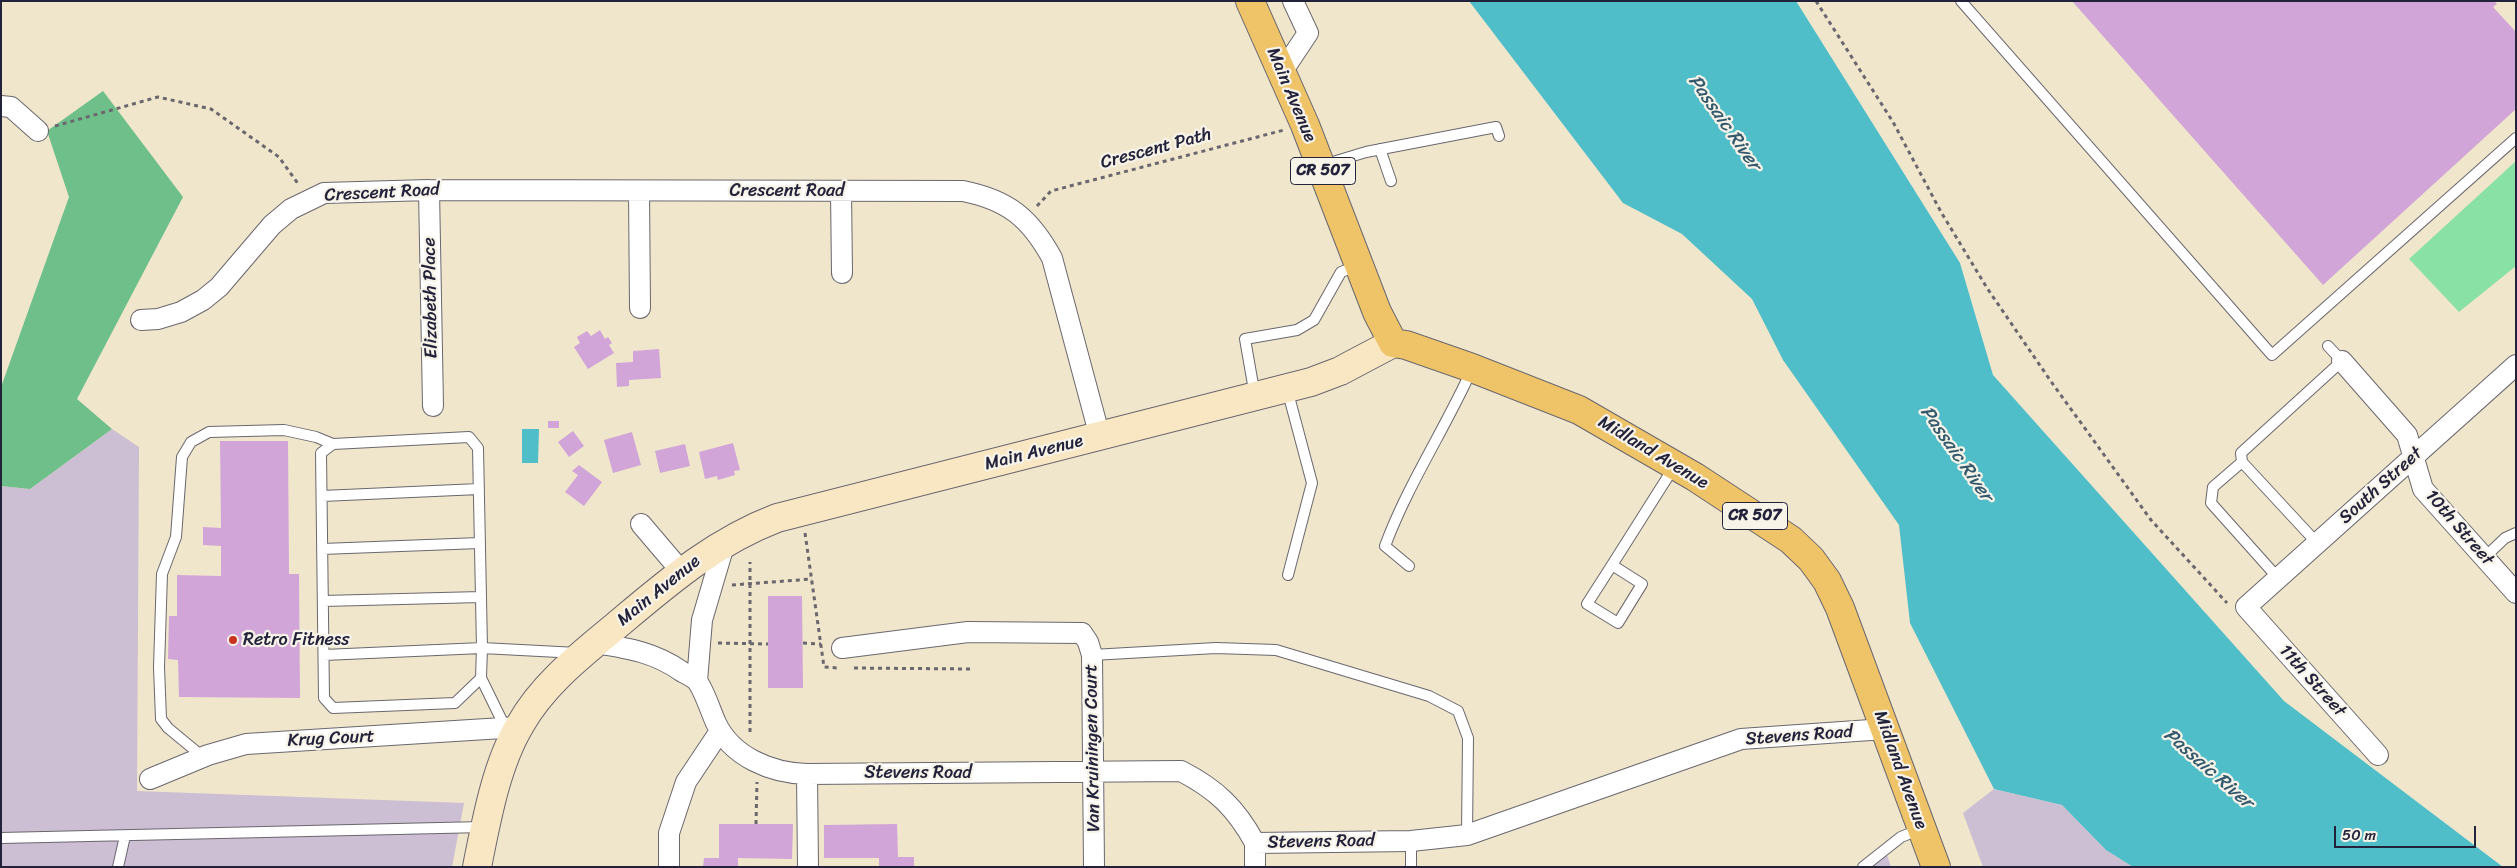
<!DOCTYPE html>
<html>
<head>
<meta charset="utf-8">
<style>
	body { margin:0 }
	#map { position:relative; width:2517px; height:868px; overflow:hidden; background:#f0e6cc; font-family:Sriracha,sans-serif }
	canvas { display:block }
	.frame { position:absolute; inset:0; border:2px solid #22223b; pointer-events:none }
	.scale { position:absolute; left:2334px; top:826px; width:142px; height:22px; box-sizing:border-box; border:2px solid #22223b; border-top:0; padding-left:6px; font-size:15px; line-height:18px; white-space:nowrap; color:#22223b; -webkit-text-stroke:4px #f7f3e8; paint-order:stroke }
</style>
</head>
<body>
<div id="map">
<canvas width="2517" height="868"></canvas>
<div class="frame"></div>
<div class="scale">50 m</div>
</div>
<script>
const ctx = document.querySelector('canvas').getContext('2d');
ctx.lineJoin = 'round';
function fillPath(path, color) { ctx.fillStyle = color; ctx.fill(path, 'evenodd'); }
function stroke(path, color, width, dash) { ctx.strokeStyle = color; ctx.lineWidth = width; ctx.lineCap = dash ? 'butt' : 'round'; ctx.setLineDash(dash || []); ctx.stroke(path); }
function label(font, color, halo, rows, align = 'center') {
  ctx.font = font + ' Sriracha,sans-serif'; ctx.lineWidth = 4.5; ctx.setLineDash([]); ctx.textBaseline = 'middle'; ctx.strokeStyle = halo; ctx.fillStyle = color; for (const [text, x, y, turn = 0] of rows) {
    ctx.save(); ctx.translate(x, y); ctx.rotate((+turn || 0) * Math.PI / 180); ctx.textAlign = isNaN(turn) ? turn : align; if (halo) ctx.strokeText(text, 0, 0); ctx.fillText(text, 0, 0); ctx.restore();
  }
}
const industrial = new Path2D(`
	M112,429L139,447L137,791L464,803L452,867H1V486L30,489Z
	M1994,789L2062,805L2106,850L2133,867H1983L1963,813Z
	M1887,855L1891,867H1866Z`);
const green = new Path2D(`
	M2516,161V266L2459,312L2409,259Z`);
const forest = new Path2D(`
	M103,91L183,197L77,399L112,429L30,489L1,486V387L69,197L47,131Z`);
const water = new Path2D(`
	M1469,1H1796L1960,263L1993,375L2284,701L2503,867H2133L2106,850L2062,805L1994,789L1910,623L1899,525L1783,360L1752,299L1682,234L1623,203Z
	M522,429H539L538,463H522Z`);
const building = new Path2D(`
	M2072,1H2494L2497,4L2493,7L2516,32V109L2323,285Z
	M600,330L605,339L608,337L612,343L609,345L614,353L588,369L574,347L580,343L577,337L587,331L591,336Z
	M659,349L661,378L629,380V386L617,387L616,363L633,362V351Z
	M548,421H559V428H548Z
	M573,431L584,446L569,457L558,442Z
	M632,432L641,465L613,473L604,440Z
	M220,441H288L289,574H299L300,698L179,697L178,660L168,659L169,616H177V575L221,576V546L203,545V527L221,528Z
	M733,443L740,470L734,471L735,475L718,480L717,476L705,479L699,452Z
	M685,444L690,466L660,473L655,451Z
	M579,465L602,482L584,506L565,492L578,475L572,471Z
	M768,596H802L803,688H768Z
	M719,824H793L792,859L738,858V867H703L704,858H719Z
	M897,824L898,857H914V867H879V858H824V825Z`);
const path = new Path2D(`
	M1816,1L1893,122L1941,212L1987,288L2050,380L2151,520L2227,603
	M55,126L158,97L211,109L279,157L299,185
	M1037,206L1051,191L1284,130
	M805,533L824,667L838,668
	M732,585L812,579
	M718,643L768,644
	M803,643L821,644
	M854,668L970,669
	M750,732V562
	M756,824L757,782`);
const lane = new Path2D(`
	M1961,1L2272,355L2516,138
	M1380,149L1391,181
	M1323,165L1366,152L1496,127L1499,136
	M1287,389L1312,483L1288,575
	M1255,396L1245,339L1297,330L1314,320L1341,272L1357,266
	M2242,462L2213,487L2211,503L2278,578
	M322,496L479,489
	M2317,543L2242,462L2241,453L2342,361L2328,346
	M322,549L480,543
	M2484,558L2505,538L2516,533
	M1612,565L1642,584L1618,623L1587,604Z
	M1612,565L1674,467
	M1409,566L1385,546C1408,484 1445,429 1472,369
	M323,601L481,597
	M324,655L482,648L481,678L455,703L333,708L324,698L321,453L333,444L469,437L478,448L482,648L578,653
	M1092,655L1216,648L1276,650L1429,696L1458,711L1468,738L1467,835
	M481,678L505,727
	M203,757L168,728L161,719L159,667L162,574L176,537L182,457L191,442L209,432L284,430L316,437L333,444
	M1,838L484,827
	M118,867L125,836
	M1411,867V841
	M1863,867L1901,837L1921,829`);
const street = new Path2D(`
	M1282,72L1308,33L1293,1
	M1,106L11,107L38,131
	M429,190L433,406
	M639,191L640,308
	M841,191L842,273
	M141,320L158,319L181,312L203,300L219,287L272,225L291,209L324,193L429,190L963,191C1008,200 1030,218 1052,258L1100,437
	M2342,361L2407,435L2423,489L2516,593
	M641,524L681,571
	M596,643C627,648 654,652 681,671C686,674 693,677 697,681C704,690 711,712 716,723C732,757 771,773 807,774L1181,771C1216,789 1236,808 1255,843L1411,841L1467,835L1741,739L1885,729
	M842,648L968,632L1082,633L1088,642L1092,655L1094,867
	M697,681L702,620L725,542
	M2378,755L2246,607L2516,365
	M807,774L808,867
	M150,779L208,755L246,744L519,727
	M669,867V833L686,782L720,731
	M1255,867V843`);
const secondary = new Path2D(`
	M477,867C486,822 496,765 520,725C543,684 581,655 617,625C667,583 714,542 777,518L1311,382L1340,371L1393,343`);
const primary = new Path2D(`
	M1250,1L1305,125L1377,312L1393,343L1406,345L1472,368L1579,410L1695,477L1791,540L1811,559L1827,581L1840,608L1936,867`);
const markers = [
	[233,640,5,"#c8321e"]
];
const shields = [
	[1323,171,65],
	[1755,516,65]
];
const shieldNames = [
	["CR 507",1323,171],
	["CR 507",1755,516]
];
const streetNames = [
	["Main Avenue",1291,95,67],
	["Crescent Path",1156,149,-15],
	["Crescent Road",787,191],
	["Crescent Road",382,193,-3],
	["Elizabeth Place",431,298,-91],
	["Main Avenue",1034,453,-14],
	["Midland Avenue",1653,453,31],
	["South Street",2381,486,-42],
	["10th Street",2459,528,49],
	["Main Avenue",659,591,-39],
	["11th Street",2312,681,48],
	["Stevens Road",1799,736,-4],
	["Krug Court",331,739,-3],
	["Van Kruiningen Court",1093,748,-91],
	["Midland Avenue",1900,770,70],
	["Stevens Road",918,773],
	["Stevens Road",1321,842,-1]
];
const poiNames = [
	["Retro Fitness",243,640]
];
const waterNames = [
	["Passaic River",1724,123,55],
	["Passaic River",1956,454,55],
	["Passaic River",2208,769,41]
];
fillPath(industrial, '#ccbed3');
fillPath(green, '#89e1a5');
fillPath(forest, '#6ebf8a');
fillPath(water, '#50bec9');
fillPath(building, '#d1a5d7');
stroke(lane, '#6a676e', 12);
stroke(street, '#6a676e', 22);
stroke(secondary, '#6a676e', 30);
stroke(primary, '#6a676e', 30);
stroke(path, '#6a676e', 3, [4, 4]);
stroke(lane, '#fff', 10);
stroke(street, '#fff', 20);
stroke(secondary, '#f9e7c3', 28);
stroke(primary, '#efc469', 28);
for (const [x, y, r, color] of markers) { const dot = new Path2D(); dot.arc(x, y, r, 0, 2 * Math.PI); ctx.fillStyle = color; ctx.fill(dot); stroke(dot, '#f7f3e8', 2); }
for (const [x, y, w] of shields) { const box = new Path2D(); box.roundRect(x - w / 2, y - 13.5, w, 27, 4); ctx.fillStyle = '#f7f3e8'; ctx.fill(box); stroke(box, '#22223b', 1); }
label('bold 16px', '#22223b', null, shieldNames);
label('18px', '#22223b', '#f7f3e8', streetNames);
label('18px', '#22223b', '#f7f3e8', poiNames, 'left');
label('italic 19px', '#32596d', '#f7f3e8', waterNames);
</script>
</body>
</html>
